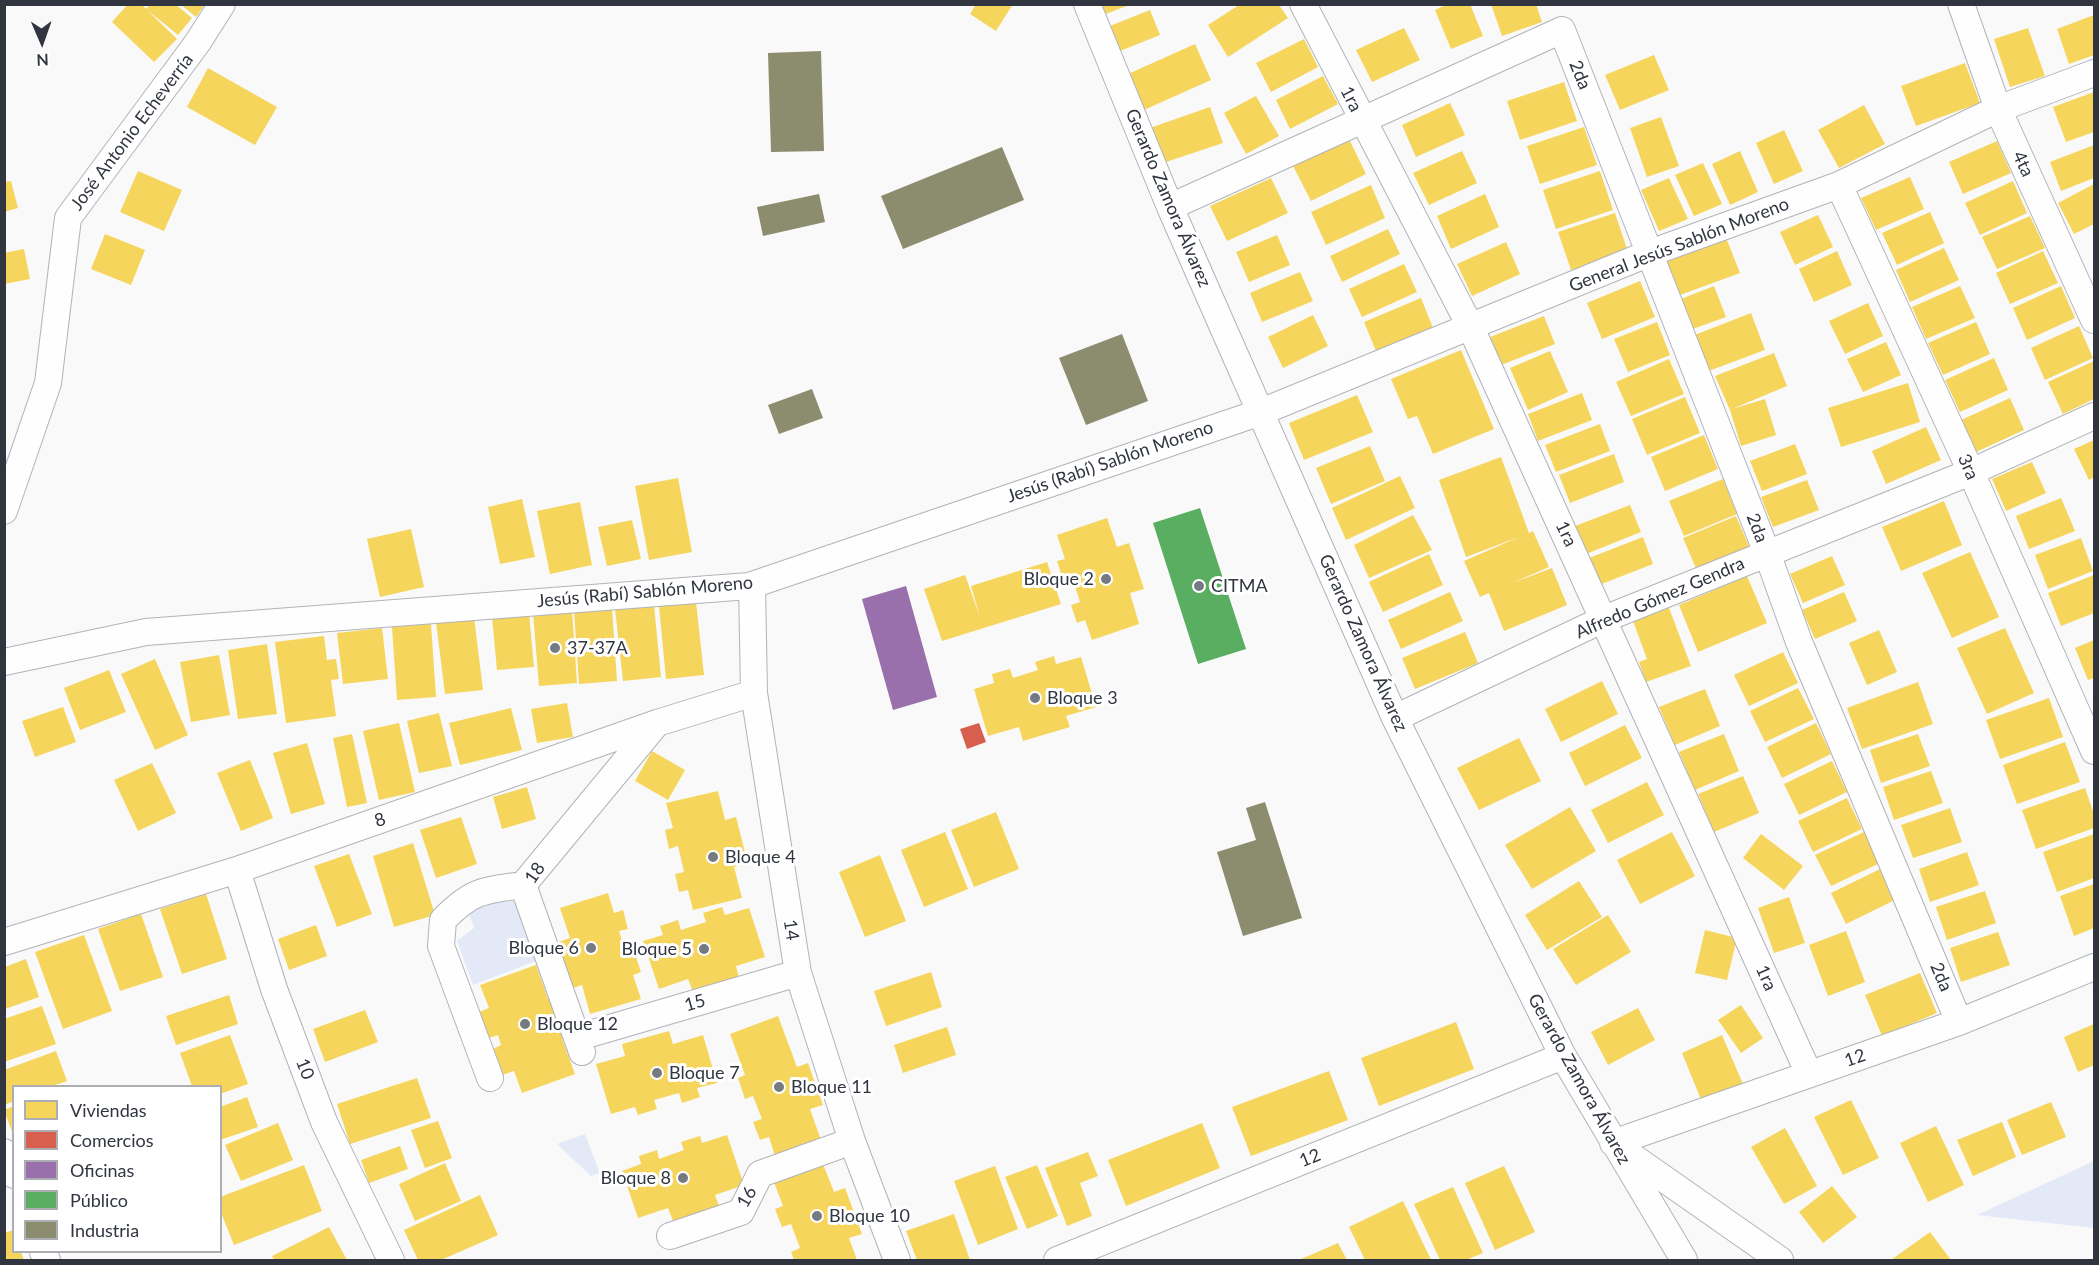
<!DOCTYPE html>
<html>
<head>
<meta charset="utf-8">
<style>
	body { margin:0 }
	#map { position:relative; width:2099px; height:1265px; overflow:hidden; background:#f9f9f9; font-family:Lato,sans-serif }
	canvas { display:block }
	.frame { position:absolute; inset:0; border:6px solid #303540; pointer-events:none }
	.legend { position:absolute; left:12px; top:1085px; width:210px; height:168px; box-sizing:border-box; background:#fff; border:2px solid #acaeb3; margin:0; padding:8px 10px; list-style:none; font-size:18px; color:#303540 }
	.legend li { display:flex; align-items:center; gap:12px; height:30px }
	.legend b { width:30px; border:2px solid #acaeb3 }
	.north { position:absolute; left:12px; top:12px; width:60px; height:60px; -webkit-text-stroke:4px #fff; paint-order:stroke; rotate:178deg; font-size:16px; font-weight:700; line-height:24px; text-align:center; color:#303540 }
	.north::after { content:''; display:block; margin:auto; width:21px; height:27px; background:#303540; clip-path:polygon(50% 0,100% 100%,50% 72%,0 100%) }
</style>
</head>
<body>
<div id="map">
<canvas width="2099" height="1265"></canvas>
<div class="frame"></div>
<ul class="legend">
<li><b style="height:16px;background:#f6d55c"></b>Viviendas</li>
<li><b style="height:16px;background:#d6604d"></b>Comercios</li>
<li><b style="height:16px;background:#9970ab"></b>Oficinas</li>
<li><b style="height:16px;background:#5aae61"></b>Público</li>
<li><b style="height:16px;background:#8c8c6e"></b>Industria</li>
</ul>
<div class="north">N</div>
</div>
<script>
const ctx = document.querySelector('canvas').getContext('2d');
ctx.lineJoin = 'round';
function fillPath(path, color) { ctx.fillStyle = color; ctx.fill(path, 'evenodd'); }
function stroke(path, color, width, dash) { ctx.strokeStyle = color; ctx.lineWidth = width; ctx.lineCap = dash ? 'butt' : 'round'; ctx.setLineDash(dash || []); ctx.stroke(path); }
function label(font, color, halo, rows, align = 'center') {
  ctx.font = font + ' Lato,sans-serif'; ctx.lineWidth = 6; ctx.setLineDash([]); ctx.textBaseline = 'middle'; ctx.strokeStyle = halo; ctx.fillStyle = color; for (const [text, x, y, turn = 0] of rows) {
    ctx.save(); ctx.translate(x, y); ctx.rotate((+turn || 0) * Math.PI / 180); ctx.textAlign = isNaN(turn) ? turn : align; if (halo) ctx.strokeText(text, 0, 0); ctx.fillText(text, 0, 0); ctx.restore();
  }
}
const green = new Path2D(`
	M514,894L536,961L473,985L457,941L474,928L467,909Z
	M585,1134L600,1173L591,1176L557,1144Z
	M2094,1161V1228L1977,1215Z`);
const homes = new Path2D(`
	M128,4H141L177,39L154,62L112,22Z
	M150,4H175L192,18L178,35L146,9Z
	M180,4H205L196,17Z
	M976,4H1013L996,31L970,14Z
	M1094,4H1132L1098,17Z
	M1448,4H1470L1483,36L1451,49L1435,10Z
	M1491,4H1536L1542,22L1502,36Z
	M1239,5H1279L1288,18L1228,57L1208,25Z
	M1150,10L1160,35L1115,53L1105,28Z
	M2094,15V55L2069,64L2057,29Z
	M1404,28L1420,60L1372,82L1356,50Z
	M2028,28L2045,76L2010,87L1994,39Z
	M1304,39L1318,67L1271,92L1256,63Z
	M1195,44L1211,80L1144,110L1128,74Z
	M1654,55L1669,90L1620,110L1605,75Z
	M1965,63L1980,103L1916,126L1901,86Z
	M208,68L277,107L255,145L187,107Z
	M1323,76L1338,104L1290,129L1276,100Z
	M1564,82L1577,121L1520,140L1507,101Z
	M2094,92V132L2066,142L2053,107Z
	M1256,96L1279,136L1246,154L1224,113Z
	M1450,103L1465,135L1416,157L1402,125Z
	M1864,105L1885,144L1839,168L1818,130Z
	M1210,107L1223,143L1160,164L1147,129Z
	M1661,117L1679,166L1647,177L1630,128Z
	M1584,127L1597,165L1540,184L1527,146Z
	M1784,130L1803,171L1774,184L1756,143Z
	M1348,137L1366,174L1311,201L1292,164Z
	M1997,141L2011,173L1963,194L1949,162Z
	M2094,145V178L2061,191L2050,162Z
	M1462,151L1477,183L1429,205L1413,173Z
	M1740,151L1758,192L1730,205L1712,164Z
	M1703,163L1722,204L1694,216L1675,175Z
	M138,171L182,190L164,231L120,212Z
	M1600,171L1613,210L1556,229L1543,190Z
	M1910,177L1924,209L1876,230L1861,198Z
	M1271,178L1288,213L1227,241L1210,206Z
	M1669,178L1688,219L1659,231L1641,190Z
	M11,181L18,208L4,212V182Z
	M2013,181L2027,213L1980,235L1965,203Z
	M2094,184V224L2074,234L2058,203Z
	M1371,185L1385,218L1326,245L1311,212Z
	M1485,194L1499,227L1451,249L1437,216Z
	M1930,212L1944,243L1897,265L1882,233Z
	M1615,213L1628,252L1571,270L1558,232Z
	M1818,215L1833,247L1795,265L1780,232Z
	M2030,216L2045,248L1997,269L1982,237Z
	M1388,229L1400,254L1342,282L1330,256Z
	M105,234L145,250L131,285L91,269Z
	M1277,235L1290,265L1249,282L1236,252Z
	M1725,235L1740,273L1680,295L1665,258Z
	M1506,242L1520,274L1472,296L1457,264Z
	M1944,248L1959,280L1910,302L1896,270Z
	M24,249L30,279L4,284V253Z
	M1837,251L1852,285L1814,302L1799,269Z
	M2043,251L2058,283L2010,304L1996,273Z
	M1404,264L1417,292L1362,317L1349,289Z
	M1300,272L1313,301L1262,322L1250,293Z
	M1640,281L1655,317L1602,339L1587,303Z
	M1714,286L1726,317L1693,329L1681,299Z
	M1960,286L1975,318L1926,339L1912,307Z
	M2061,286L2075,318L2027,340L2013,308Z
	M1421,298L1433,328L1376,351L1364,322Z
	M1868,303L1883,336L1845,354L1829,321Z
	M1751,313L1765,350L1706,372L1692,336Z
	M1313,315L1328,346L1283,368L1268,337Z
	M1544,316L1555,344L1501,365L1490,337Z
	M1657,322L1670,355L1628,372L1614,339Z
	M1976,322L1990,354L1943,375L1928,343Z
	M2079,326L2093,358L2045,380L2031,348Z
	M1886,342L1901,375L1863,392L1847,359Z
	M1461,350L1494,429L1433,454L1417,416L1408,419L1391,379Z
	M1550,351L1568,392L1528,410L1510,368Z
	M1774,353L1787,386L1732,409L1765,399L1776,435L1741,446L1730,410L1715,376Z
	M1994,358L2008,390L1960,412L1945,380Z
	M1669,359L1684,394L1631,416L1616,382Z
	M2094,361V399L2063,414L2048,382Z
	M1908,383L1920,422L1841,447L1828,408Z
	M1582,393L1592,420L1538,441L1528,414Z
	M1357,395L1373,432L1304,460L1289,423Z
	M1685,397L1700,433L1647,455L1632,419Z
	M2010,398L2024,430L1976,452L1961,420Z
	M1600,424L1610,451L1556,472L1545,445Z
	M1926,427L1941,460L1886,484L1872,451Z
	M1704,435L1718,469L1665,491L1651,457Z
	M2094,440V477L2089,480L2074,449Z
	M1795,444L1807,474L1762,491L1750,461Z
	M1370,446L1385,481L1331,504L1316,468Z
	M1614,454L1624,482L1570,503L1559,475Z
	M1501,457L1529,533L1533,531L1549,567L1512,583L1552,568L1567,605L1504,631L1489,593L1480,597L1464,561L1519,537L1466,557L1439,480Z
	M2032,462L2046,493L2006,511L1992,479Z
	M1400,476L1415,508L1346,540L1332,508Z
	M678,478L692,552L649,560L635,486Z
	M1723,479L1737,514L1684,536L1669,501Z
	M1807,480L1819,510L1773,527L1761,497Z
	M2061,498L2075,531L2029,549L2016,516Z
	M522,499L535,557L500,564L488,507Z
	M1944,501L1962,545L1901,571L1882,527Z
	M580,502L592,565L550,574L537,511Z
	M1630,505L1641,532L1586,554L1575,526Z
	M1413,515L1432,550L1369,578L1354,545Z
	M1736,516L1751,551L1698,573L1683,538Z
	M1107,518L1117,547L1129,543L1144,589L1130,593L1139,624L1092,640L1085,620L1077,623L1071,605L1080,602L1072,577L1063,580L1057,561L1065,559L1057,535Z
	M632,520L641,559L607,566L598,527Z
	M411,529L424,587L380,597L367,539Z
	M1643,537L1653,564L1599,585L1589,558Z
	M2081,538L2093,571L2048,589L2035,555Z
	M1970,552L1999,617L1952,638L1922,573Z
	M1429,554L1443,585L1383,612L1369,582Z
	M1832,556L1845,585L1803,603L1790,574Z
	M1047,562L1061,604L942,641L924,589L965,575L980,617L971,586Z
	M2094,575V613L2061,626L2048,593Z
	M1747,576L1767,623L1698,652L1679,605Z
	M1450,592L1463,621L1401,649L1388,620Z
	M1844,592L1857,621L1815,639L1802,610Z
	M696,602L704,675L666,679L659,606Z
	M654,605L661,677L623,681L615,609Z
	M612,608L617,681L579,684L574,611Z
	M1669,608L1691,666L1646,682L1639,662L1647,659L1633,621Z
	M572,610L577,683L539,686L533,613Z
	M529,613L534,667L497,670L492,617Z
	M474,617L483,690L445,694L436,622Z
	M431,624L436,697L397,700L392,627Z
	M382,628L388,679L343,684L337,633Z
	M2005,628L2034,693L1987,714L1957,648Z
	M1879,630L1897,672L1867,685L1849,643Z
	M1465,632L1478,663L1415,689L1402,658Z
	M324,636L327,660L336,659L339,679L331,680L336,716L286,723L275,642Z
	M2094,640V678L2088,680L2075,648Z
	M267,644L277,714L238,719L228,650Z
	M1783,652L1798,683L1749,706L1734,675Z
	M219,655L230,715L191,722L180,662Z
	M1054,656L1056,664L1081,657L1096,707L1066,716L1070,727L1023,741L1019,727L988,736L974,689L994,683L992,674L1010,669L1013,678L1038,670L1035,662Z
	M155,659L188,735L155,750L121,674Z
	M109,670L126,712L80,730L64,688Z
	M1602,681L1618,714L1561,742L1545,709Z
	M1918,682L1933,724L1862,749L1847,708Z
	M1798,688L1814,719L1765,742L1750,711Z
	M1705,689L1720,726L1675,745L1659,707Z
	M2049,698L2063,737L2000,759L1986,720Z
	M567,703L573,737L537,743L531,709Z
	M63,707L76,742L35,757L22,721Z
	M511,708L522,750L460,765L449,723Z
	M439,713L452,766L419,773L407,721Z
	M399,723L415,792L379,800L363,731Z
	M1816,723L1831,754L1782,778L1767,747Z
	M1625,725L1642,758L1585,786L1569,753Z
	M352,734L367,803L347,807L333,738Z
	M1724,734L1739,771L1695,790L1679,752Z
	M1918,734L1930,766L1881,783L1870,750Z
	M1519,738L1541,781L1479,810L1457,768Z
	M2065,742L2080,782L2017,804L2003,765Z
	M307,743L325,804L291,814L273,753Z
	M652,751L685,770L668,800L635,781Z
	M250,760L273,818L241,831L217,773Z
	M1832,761L1847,792L1799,815L1784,784Z
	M152,763L176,813L138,831L114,780Z
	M1931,771L1943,803L1894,820L1883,787Z
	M1743,776L1759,813L1714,832L1698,794Z
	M1647,782L1664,815L1608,843L1591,810Z
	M527,787L536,819L502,829L493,797Z
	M2085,788L2094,814V828L2036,849L2022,810Z
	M718,791L725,820L736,817L748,864L734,867L742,898L693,910L688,890L679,892L675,874L684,872L678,846L669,849L665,830L673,828L666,803Z
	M1847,798L1862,829L1813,852L1798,821Z
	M1570,807L1596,851L1532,889L1505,845Z
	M1950,808L1962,842L1913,858L1901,825Z
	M996,812L1019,869L974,887L951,830Z
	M461,817L477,864L436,878L420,830Z
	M945,832L968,889L924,907L901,850Z
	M1672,832L1695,876L1640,904L1617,860Z
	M1864,832L1880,863L1831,886L1815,855Z
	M1761,834L1803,866L1784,890L1743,858Z
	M2094,834V878L2057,892L2043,852Z
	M413,843L435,915L394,927L373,856Z
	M1967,852L1979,885L1930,902L1919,869Z
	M349,854L372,914L337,927L314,866Z
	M880,855L906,921L865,937L839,872Z
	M1880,869L1895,900L1846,924L1831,893Z
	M1579,881L1602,917L1547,950L1525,915Z
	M2094,884V928L2074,936L2060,896Z
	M1985,891L1996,923L1947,940L1936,907Z
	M608,893L614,913L623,910L628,929L619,931L627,956L635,954L641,972L633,975L641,999L590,1014L582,985L570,989L556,943L570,938L560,908Z
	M206,894L227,959L182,974L160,909Z
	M1789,897L1805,943L1774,953L1758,908Z
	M722,907L725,915L749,908L765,957L736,966L739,978L693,992L688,979L659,989L643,941L663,935L660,926L678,920L681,930L706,922L703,913Z
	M141,914L163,977L120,991L98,929Z
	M1608,915L1631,952L1576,985L1553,949Z
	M316,925L327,956L289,970L278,939Z
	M1705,930L1737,938L1727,980L1695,973Z
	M1846,931L1865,982L1828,996L1809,945Z
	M1998,932L2010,965L1961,982L1950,948Z
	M84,935L112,1011L63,1029L35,952Z
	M26,959L39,997L5,1009V967Z
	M536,965L548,999L556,996L571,1036L562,1039L575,1074L522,1093L514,1071L502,1075L493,1049L501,1045L498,1035L489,1038L479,1012L489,1008L480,985Z
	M931,972L942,1007L886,1026L874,991Z
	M1920,973L1937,1013L1882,1036L1865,995Z
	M229,995L238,1024L176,1045L166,1016Z
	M1741,1005L1763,1038L1741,1053L1718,1020Z
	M42,1006L56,1044L4,1062V1019Z
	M1638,1008L1655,1040L1608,1065L1591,1032Z
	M365,1010L378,1042L325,1062L313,1029Z
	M778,1016L797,1067L808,1063L823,1105L810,1109L821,1140L775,1156L769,1137L760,1140L753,1122L762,1119L753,1096L745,1099L738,1078L745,1075L730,1034Z
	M1456,1022L1474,1069L1379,1106L1361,1058Z
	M2094,1024V1065L2078,1072L2064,1037Z
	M947,1027L956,1055L903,1073L894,1045Z
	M669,1031L673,1044L703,1035L717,1083L697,1088L700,1097L682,1103L679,1093L654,1100L657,1109L638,1115L635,1107L611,1114L596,1064L625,1056L622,1044Z
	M230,1035L248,1084L220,1094V1086H192L180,1053Z
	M1722,1035L1743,1084L1702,1102L1682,1053Z
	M56,1051L67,1081L52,1086H14V1101L4,1105V1070Z
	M1329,1071L1348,1120L1251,1156L1232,1107Z
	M417,1078L431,1118L350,1144L337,1104Z
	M247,1097L258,1127L220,1140V1107Z
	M1851,1100L1879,1158L1843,1175L1814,1117Z
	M2051,1102L2066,1137L2022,1155L2007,1120Z
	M14,1106V1134H13L4,1110Z
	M438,1121L452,1158L425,1168L411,1130Z
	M2002,1122L2016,1157L1973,1176L1957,1140Z
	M278,1123L293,1160L241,1181L225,1145Z
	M1202,1123L1220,1168L1126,1206L1108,1160Z
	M1936,1126L1964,1185L1928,1202L1900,1143Z
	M1785,1128L1817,1186L1784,1204L1751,1147Z
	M727,1135L744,1185L715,1195L719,1206L673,1221L668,1208L638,1218L622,1171L641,1164L639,1156L657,1150L659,1159L684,1150L681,1142L700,1136L702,1143Z
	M400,1146L408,1169L369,1183L361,1160Z
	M1088,1152L1098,1176L1080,1183L1092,1216L1067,1226L1045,1168Z
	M445,1163L461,1201L415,1221L399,1184Z
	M823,1164L834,1192L845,1188L862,1234L849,1238L857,1260H794L791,1252L800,1248L791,1224L782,1227L775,1209L783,1206L774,1182Z
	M304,1165L322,1211L234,1245L220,1210V1197Z
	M1037,1165L1058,1216L1027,1229L1005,1177Z
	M995,1166L1018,1229L978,1245L954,1181Z
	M1504,1166L1535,1232L1495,1250L1465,1183Z
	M1832,1186L1857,1217L1823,1243L1799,1212Z
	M1453,1187L1483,1253L1466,1260H1440L1414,1204Z
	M480,1195L498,1235L441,1260H418L404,1230Z
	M1403,1201L1431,1260H1365L1349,1227Z
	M954,1214L970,1260H917L906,1231Z
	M329,1227L347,1260H274L272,1256Z
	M14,1230V1252H21L24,1260H4V1233Z
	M1930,1232L1951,1260H1891Z
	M1338,1243L1347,1260H1299Z`);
const shops = new Path2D(`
	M979,723L986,742L967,749L960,729Z`);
const offices = new Path2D(`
	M906,586L937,697L893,710L862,599Z`);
const public = new Path2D(`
	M1200,508L1246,649L1198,664L1153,523Z`);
const industry = new Path2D(`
	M821,51L824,151L771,152L768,53Z
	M1002,147L1024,200L903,249L881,196Z
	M819,194L825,222L763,236L757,207Z
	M1122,334L1148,401L1086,425L1059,358Z
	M812,389L823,418L779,434L768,405Z
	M1265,802L1302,918L1243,936L1217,852L1256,840L1246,808Z`);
const minor = new Path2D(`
	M1087,4L1170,207L1395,718L1563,1056L1684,1260
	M1303,4L1471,328L1809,1074
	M1961,4L1998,109L2094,320
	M1839,185L1971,472L2094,751
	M1170,207L1562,30L1767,553L1799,642L1959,1022
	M4,511L48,383L68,218L198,42L222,4
	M752,585L754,693L798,973L852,1141L897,1260
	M4,662L146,632L749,586L1261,412L1650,253L1839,185L1998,109L2094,73
	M1395,718L1604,619L1971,472L2094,416
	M237,870L274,989L324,1122L391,1260
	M4,942L237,870L657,723L754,693
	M593,1033L798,973
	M582,1052L523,885L657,723
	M490,1078L441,946L443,920C471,891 483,890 523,885
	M1613,1143L1959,1022L2094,967
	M1620,1148L1780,1260
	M4,1152L14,1175
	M670,1236L741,1212L760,1174L852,1141
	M43,1252L47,1260
	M1057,1260L1563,1056`);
const markers = [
	[1106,579,6,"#767a81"],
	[1199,586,6,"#767a81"],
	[555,648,6,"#767a81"],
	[1035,698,6,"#767a81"],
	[713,857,6,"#767a81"],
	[591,948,6,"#767a81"],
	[704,949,6,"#767a81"],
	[525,1024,6,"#767a81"],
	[657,1073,6,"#767a81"],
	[779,1087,6,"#767a81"],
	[683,1178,6,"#767a81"],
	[817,1216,6,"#767a81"]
];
const streetNames = [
	["2da",1580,75,68],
	["1ra",1351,99,63],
	["José Antonio Echeverría",132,132,-53],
	["4ta",2023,164,65],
	["Gerardo Zamora Álvarez",1168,198,67],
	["General Jesús Sablón Moreno",1679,245,-21],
	["Jesús (Rabí) Sablón Moreno",1110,462,-19],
	["3ra",1968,467,66],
	["2da",1757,528,69],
	["1ra",1566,534,65],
	["Jesús (Rabí) Sablón Moreno",645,592,-5],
	["Alfredo Gómez Gendra",1660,598,-23],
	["Gerardo Zamora Álvarez",1363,643,66],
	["8",380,820,-19],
	["18",535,873,-55],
	["14",791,930,81],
	["2da",1941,977,67],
	["1ra",1766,978,66],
	["15",695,1003,-16],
	["12",1855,1058,-19],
	["10",305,1069,69],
	["Gerardo Zamora Álvarez",1579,1079,61],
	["12",1310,1158,-22],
	["16",747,1197,-60]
];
const poiNames = [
	["Bloque 2",1094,579,"right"],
	["CITMA",1211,586],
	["37-37A",567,648],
	["Bloque 3",1047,698],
	["Bloque 4",725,857],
	["Bloque 6",579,948,"right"],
	["Bloque 5",692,949,"right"],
	["Bloque 12",537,1024],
	["Bloque 7",669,1073],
	["Bloque 11",791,1087],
	["Bloque 8",671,1178,"right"],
	["Bloque 10",829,1216]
];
fillPath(green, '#e3e9f6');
fillPath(homes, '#f6d55c');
fillPath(shops, '#d6604d');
fillPath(offices, '#9970ab');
fillPath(public, '#5aae61');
fillPath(industry, '#8c8c6e');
stroke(minor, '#b1b3b8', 28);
stroke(minor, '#fefefe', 26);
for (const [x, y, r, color] of markers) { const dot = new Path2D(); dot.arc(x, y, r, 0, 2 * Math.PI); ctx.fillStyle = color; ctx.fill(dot); stroke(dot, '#fff', 2); }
label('18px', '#303540', '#fff', streetNames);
label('18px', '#303540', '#fff', poiNames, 'left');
</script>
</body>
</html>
